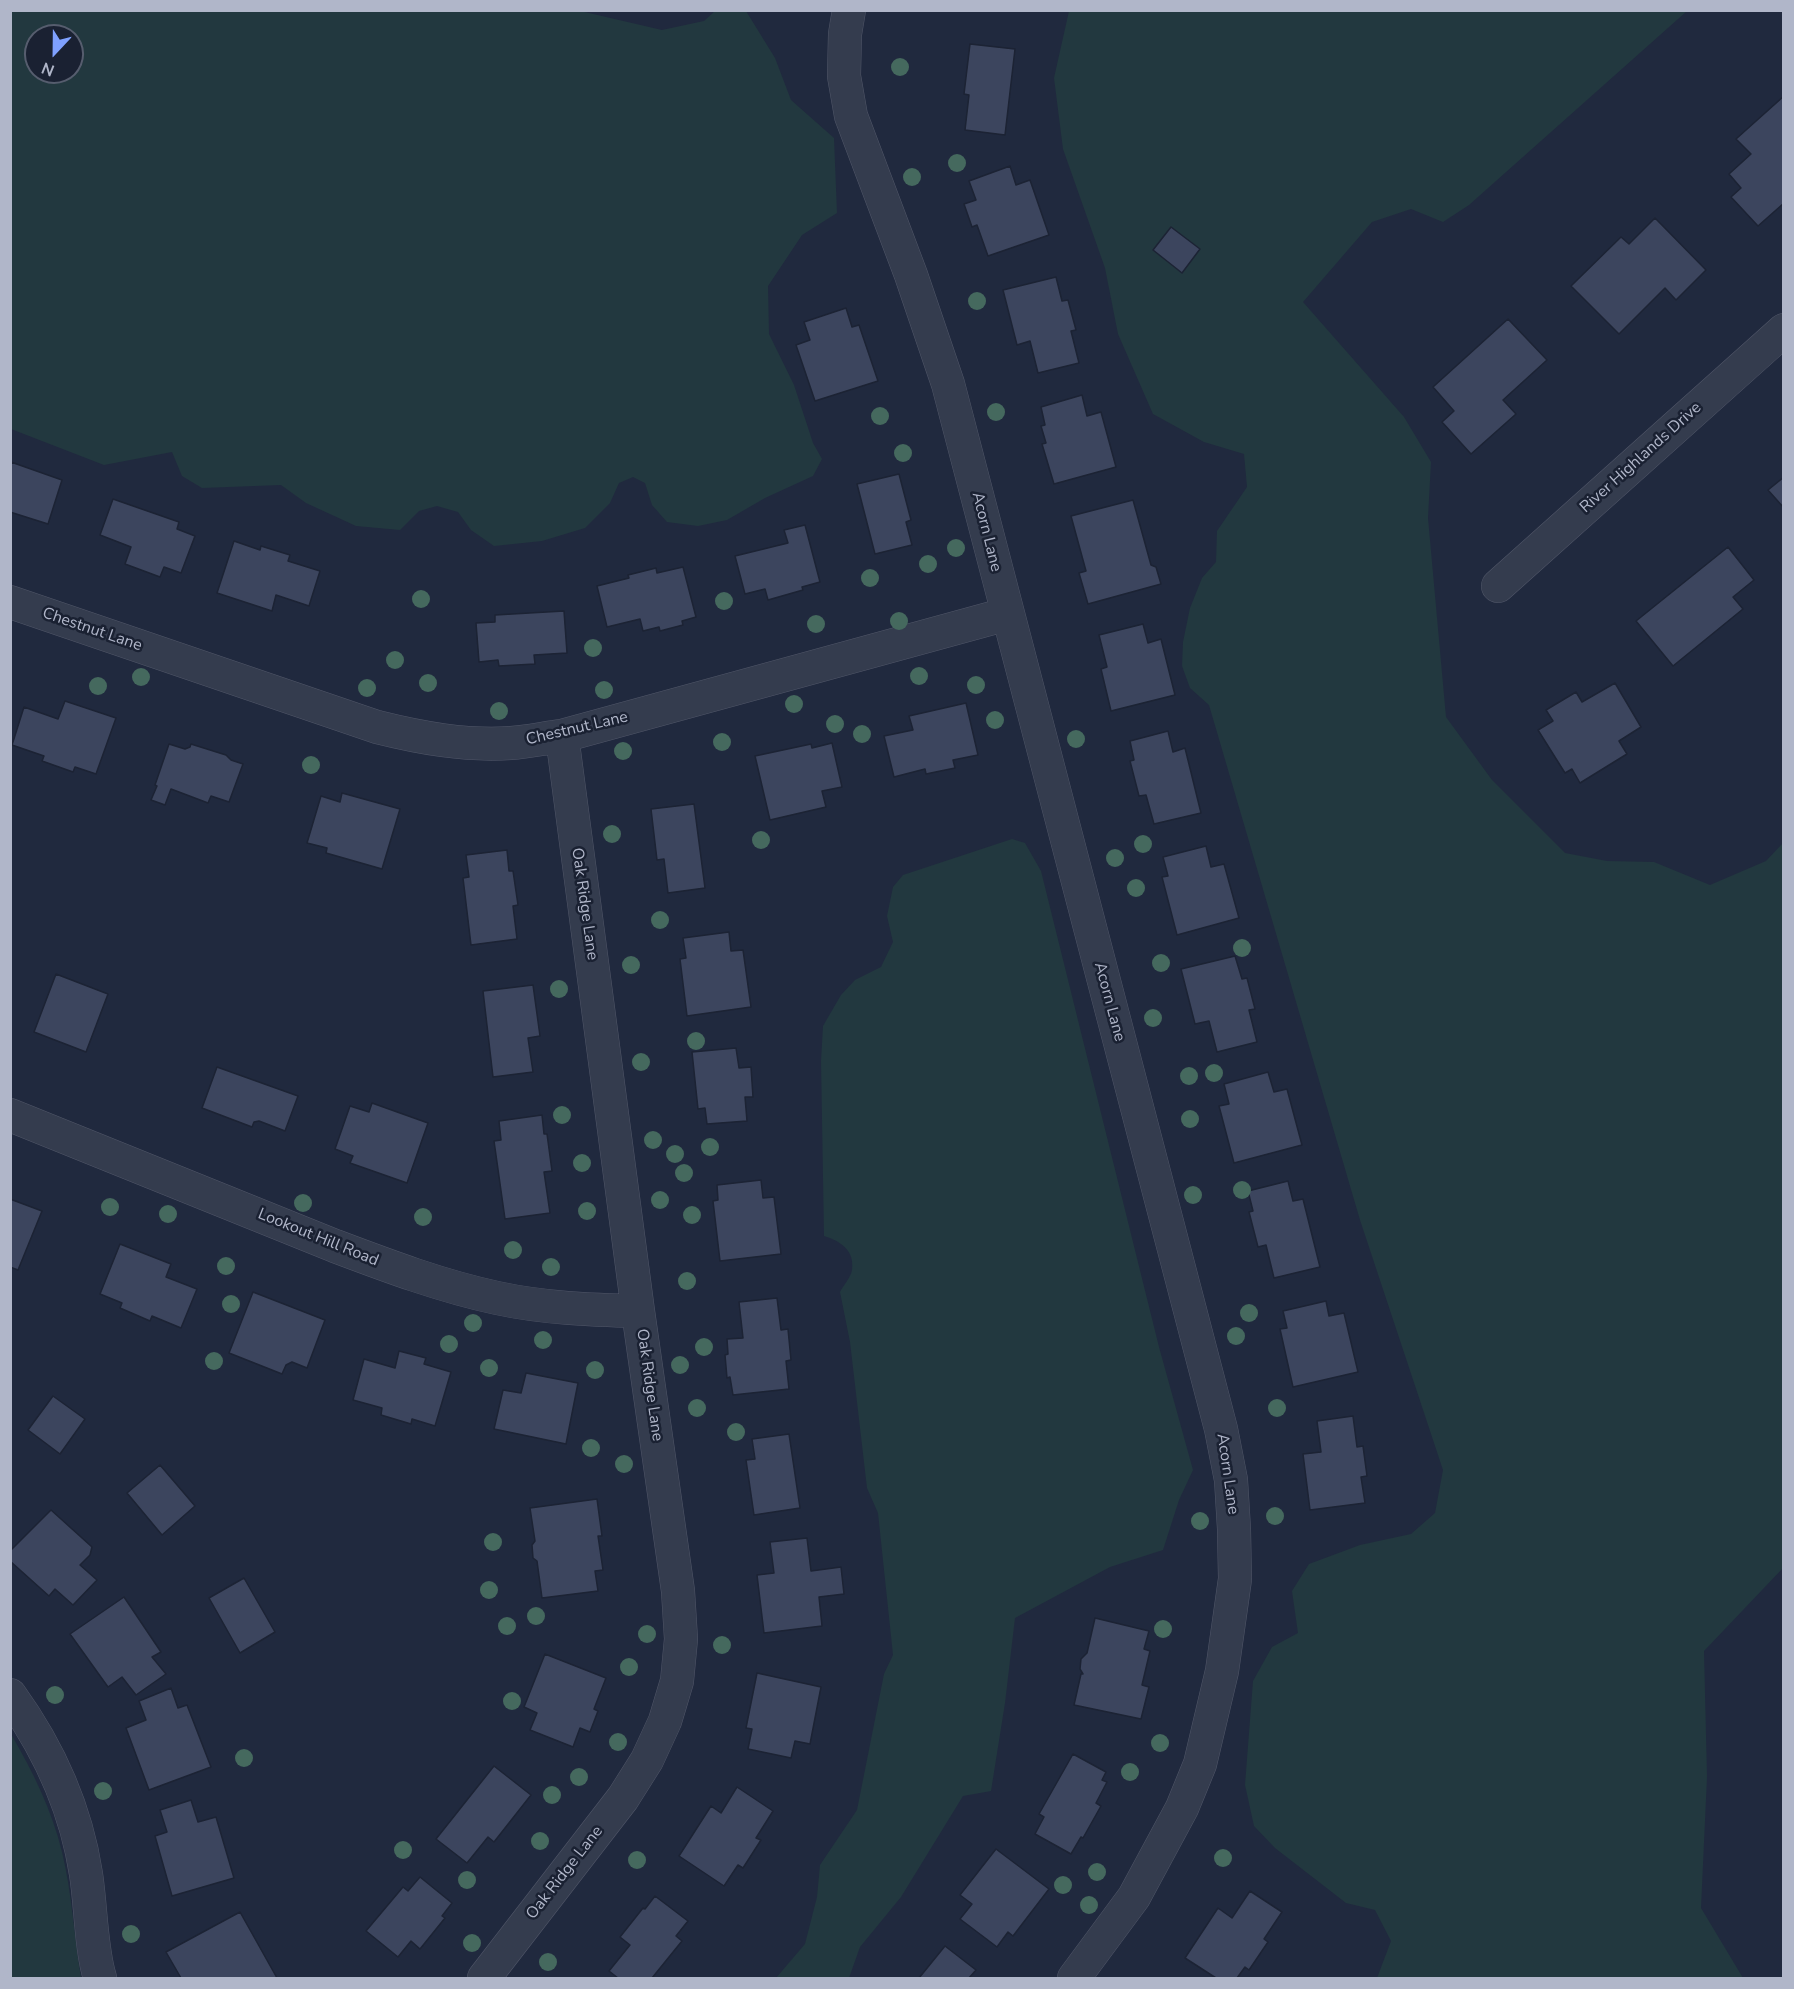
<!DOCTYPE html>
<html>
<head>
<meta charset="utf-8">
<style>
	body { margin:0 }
	#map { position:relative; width:1794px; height:1989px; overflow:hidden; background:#20293e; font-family:"Nunito Sans",sans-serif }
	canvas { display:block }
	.frame { position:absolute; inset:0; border:12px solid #b0b6c9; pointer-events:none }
	.north { position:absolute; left:24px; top:24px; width:60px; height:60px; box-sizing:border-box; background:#1a2132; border:2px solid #565d6e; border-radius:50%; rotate:202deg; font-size:16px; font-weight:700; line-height:24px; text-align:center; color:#b0b6c9 }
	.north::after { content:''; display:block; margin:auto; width:21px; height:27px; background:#7fa1ff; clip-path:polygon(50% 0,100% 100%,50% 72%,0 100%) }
</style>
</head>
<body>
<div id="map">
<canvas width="1794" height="1989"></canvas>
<div class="frame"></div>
<div class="north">N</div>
</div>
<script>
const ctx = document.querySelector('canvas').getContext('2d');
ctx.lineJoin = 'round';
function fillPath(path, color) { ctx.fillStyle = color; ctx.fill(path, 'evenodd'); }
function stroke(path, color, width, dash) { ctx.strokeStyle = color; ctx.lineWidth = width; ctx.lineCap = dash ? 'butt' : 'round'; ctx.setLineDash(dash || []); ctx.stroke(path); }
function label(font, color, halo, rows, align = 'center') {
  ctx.font = font + ' "Nunito Sans",sans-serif'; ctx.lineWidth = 5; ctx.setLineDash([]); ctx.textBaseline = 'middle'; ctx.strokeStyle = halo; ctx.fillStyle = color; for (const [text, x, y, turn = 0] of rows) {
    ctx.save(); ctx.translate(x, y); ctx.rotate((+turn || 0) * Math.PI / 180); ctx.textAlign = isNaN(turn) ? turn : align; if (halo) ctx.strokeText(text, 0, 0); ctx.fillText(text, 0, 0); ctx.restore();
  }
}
const green = new Path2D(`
	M576,10L662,30L704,21L715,11H746L775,58L791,100L834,138L837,213L802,235L768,286L769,334L794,385L813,443L822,459L813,476L765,498L727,520L698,526L667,522L652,505L645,483L633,477L619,483L610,503L585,528L542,541L494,546L471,530L458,512L437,506L419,511L400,530L356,526L306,503L281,485L202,488L182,476L172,452L104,465L11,429V11ZM36,36H72V72H36Z
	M1069,11H1687L1469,205L1443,222L1411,209L1372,222L1303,302L1404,417L1431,462L1428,518L1446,717L1492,780L1565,853L1607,861L1654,862L1710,885L1766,861L1783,843V1568L1704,1651L1707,1777L1701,1908L1743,1978H1377L1391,1941L1375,1910L1346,1903L1275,1848L1254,1826L1245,1785L1253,1681L1272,1647L1298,1633L1292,1591L1309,1564L1360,1545L1411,1534L1435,1513L1443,1470L1360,1220L1209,705L1190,688L1182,666L1183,642L1190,608L1202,578L1216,562L1217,531L1247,487L1244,454L1204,442L1153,414L1118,334L1105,268L1063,149L1054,78Z
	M1012,839L1025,843L1041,871L1159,1347L1193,1470L1179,1500L1163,1550L1110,1567L1015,1618L1005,1703L991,1791L963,1796L901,1897L860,1947L849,1978H776L805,1944L817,1897L820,1865L857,1810L884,1674L893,1655L878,1513L867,1488L850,1342L840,1292C843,1286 851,1277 852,1270C855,1250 840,1241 824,1236L821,1061L823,1026L841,995L855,980L881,967L893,942L887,916L893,887L903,875Z
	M11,1734C32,1770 52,1810 62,1852C72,1893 74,1936 81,1978H11Z`);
const building = new Path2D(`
	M970,44L1015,49L1005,135L965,130L969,95L964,94Z
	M1784,96V203L1758,226L1731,197L1741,188L1729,174L1751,154L1736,139Z
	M1010,166L1016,185L1030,180L1049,235L988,256L977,225L972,227L964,204L976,200L969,181Z
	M1655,218L1706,270L1676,300L1665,288L1619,334L1571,286L1621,237L1629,244Z
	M1171,227L1200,249L1182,273L1153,250Z
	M1056,277L1062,301L1068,300L1076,330L1071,331L1079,363L1038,373L1030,341L1017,345L1003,290Z
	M846,308L852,327L859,325L878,381L815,401L796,345L810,340L804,322Z
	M1508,319L1547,360L1503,400L1516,414L1471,454L1442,422L1454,411L1433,387Z
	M1082,395L1087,416L1101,412L1116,467L1054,484L1042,444L1046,443L1041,426L1045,425L1041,407Z
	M11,462L62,480L48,524L10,512Z
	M899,474L911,520L906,522L912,545L875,554L857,484Z
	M1784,477V508L1768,490Z
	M113,499L179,522L177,529L195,536L181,573L164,567L160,577L125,564L131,547L100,535Z
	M1133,500L1151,565L1156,567L1161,584L1088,604L1079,573L1086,571L1071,516Z
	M805,525L820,582L802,587L803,590L768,600L765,589L745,594L735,556L788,543L784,530Z
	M234,541L260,550L261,546L290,555L288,561L320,571L309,606L276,595L272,611L217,593Z
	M1728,547L1754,580L1733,597L1743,609L1673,666L1636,621Z
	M683,567L696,617L682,621L683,625L660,631L659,627L643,631L640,619L607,627L597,586L629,578L628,575L656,568L657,573Z
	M564,611L567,653L534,655L535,664L499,666L498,660L479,662L476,623L495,622V615Z
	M1143,624L1148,643L1161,639L1175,695L1111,711L1101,669L1107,667L1099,635Z
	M1615,683L1641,727L1619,741L1627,754L1580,783L1572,769L1565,773L1538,730L1553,721L1546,710L1576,692L1582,702Z
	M65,701L116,718L96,774L75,767L73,772L42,761L44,756L12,745L24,707L58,719Z
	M966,703L978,755L953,760L955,768L926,774L925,769L894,777L884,736L913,730L909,716Z
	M1168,731L1173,752L1185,748L1201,813L1154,824L1146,795L1139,796L1130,761L1134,760L1130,741Z
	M832,743L842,787L822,791L826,807L770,820L755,756L811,744L812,748Z
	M169,744L185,749L190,747L191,744L226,755L231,760L243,764L229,802L211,796L208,803L171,789L165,805L151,800L157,786L155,785Z
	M342,793L400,809L382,869L326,853L327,848L307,843L321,796L340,802Z
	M694,804L705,888L668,893L664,859L657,860L651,809Z
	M1206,846L1211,867L1224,864L1239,918L1177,935L1162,877L1168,876L1163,857Z
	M507,850L509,871H513L518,905L513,906L517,939L471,945L463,878L469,877L466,855Z
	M729,932L731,951L743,950L751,1007L687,1016L680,959L686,958L683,938Z
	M1235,956L1242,979L1247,978L1255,1009L1249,1010L1257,1042L1217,1052L1209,1021L1195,1024L1181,969Z
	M56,974L108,994L86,1052L34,1032Z
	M533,985L540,1036L528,1038L533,1072L493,1077L483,991Z
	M736,1048L739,1068L751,1067L753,1097H745L747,1121L707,1124L705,1108L698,1109L692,1052Z
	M217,1067L298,1096L285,1131L259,1121L254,1122L252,1127L202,1108Z
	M1268,1072L1274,1092L1287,1089L1302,1145L1234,1163L1219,1106L1229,1104L1224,1084Z
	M372,1103L428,1123L407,1183L350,1163L353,1156L335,1149L350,1106L369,1112Z
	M542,1115L544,1134H547L552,1171L544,1172L550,1213L505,1219L494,1141L501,1140L499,1121Z
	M761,1180L763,1198L774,1197L781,1254L720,1261L713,1201L718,1200L717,1185Z
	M1288,1181L1293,1201L1303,1199L1320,1267L1274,1278L1266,1245L1258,1247L1249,1212L1253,1211L1248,1191Z
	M10,1199L42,1211L18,1270L10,1267Z
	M120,1244L171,1264L166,1277L197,1289L181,1328L152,1316L150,1321L120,1308L122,1303L100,1294Z
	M253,1292L325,1320L307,1368L292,1362L286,1365L282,1374L229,1353Z
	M777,1298L781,1330L788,1329L791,1360L786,1361L789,1389L733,1395L730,1377L727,1378L725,1355L728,1354L727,1339L743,1338L739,1302Z
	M1326,1301L1329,1316L1344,1313L1358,1372L1293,1387L1280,1329L1287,1328L1283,1311Z
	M399,1351L426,1358L424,1364L451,1372L435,1426L412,1419L411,1424L381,1415L382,1408L353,1400L364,1359L395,1368Z
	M526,1373L578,1383L566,1444L494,1429L503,1390L521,1393Z
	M53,1396L85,1419L60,1454L28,1430Z
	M1353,1416L1357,1447L1363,1446L1367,1476L1361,1477L1365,1503L1310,1510L1303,1454L1321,1452L1317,1421Z
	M789,1434L800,1508L754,1515L746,1460L755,1459L752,1439Z
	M160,1465L195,1506L162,1535L127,1493Z
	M597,1499L602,1536H598L603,1570L595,1571L598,1591L542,1598L537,1561L533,1558L532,1545L535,1541L530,1508Z
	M51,1510L92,1547L90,1555L80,1565L97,1580L73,1605L55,1589L49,1596L10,1561V1551Z
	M807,1538L811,1571L841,1567L844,1594L819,1597L822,1626L764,1633L757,1575L774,1573L770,1542Z
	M244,1578L275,1632L240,1653L209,1598Z
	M124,1597L161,1652L152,1657L166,1674L136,1695L122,1677L108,1687L70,1634Z
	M1095,1618L1149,1631L1144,1649L1150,1651L1142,1685L1149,1687L1141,1719L1074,1705L1081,1674H1083L1080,1669L1081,1659L1087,1653Z
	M545,1654L606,1678L594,1709L598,1711L590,1732L580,1728L573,1747L530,1730L537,1713L524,1707Z
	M757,1673L821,1687L810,1744L795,1741L791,1758L748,1749L752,1729L746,1728Z
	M171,1688L178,1708L187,1705L211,1767L149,1790L126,1728L146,1720L139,1701Z
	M1073,1754L1106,1772L1102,1780L1107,1782L1096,1803L1101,1806L1083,1838L1081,1837L1071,1854L1035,1834L1044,1817L1039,1814Z
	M494,1766L531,1795L494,1842L488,1837L467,1863L436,1839Z
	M737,1787L773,1811L756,1838L761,1840L743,1868L738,1865L724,1886L679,1856L711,1806L721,1813Z
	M191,1800L198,1822L216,1817L234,1878L172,1896L155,1836L167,1832L160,1810Z
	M996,1849L1049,1889L1013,1936L1008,1932L997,1947L960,1919L972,1904L960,1895Z
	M420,1877L452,1903L442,1916L445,1918L420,1949L411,1941L398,1957L366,1931L403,1887L408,1891Z
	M1250,1891L1282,1912L1264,1939L1268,1942L1249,1970L1245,1967L1237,1978H1216L1185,1958L1218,1908L1232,1918Z
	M655,1896L688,1921L676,1936L682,1941L652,1978H618L609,1971L630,1945L620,1937L643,1908L645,1909Z
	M240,1912L277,1978H181L166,1952Z
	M945,1946L976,1970L969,1978H919Z`);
const street = new Path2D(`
	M849,10L845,34L844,76L851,116L911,275L948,384L1221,1429L1231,1480L1234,1529L1235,1579L1222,1671L1200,1764L1182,1808L1134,1897L1074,1978
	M1498,586L1784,330
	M10,602L377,727C421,738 465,746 511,743C528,742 545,738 562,736L1007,614
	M10,1115L335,1246C388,1266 441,1286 497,1298C543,1308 591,1310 638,1311
	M10,1695C49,1749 76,1809 86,1874C91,1906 91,1950 100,1978
	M484,1978L623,1798L647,1760L665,1721L677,1681L681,1639L678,1591L638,1311L562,736`);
const trees = [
	[900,67],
	[957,163],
	[912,177],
	[977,301],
	[996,412],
	[880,416],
	[903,453],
	[956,548],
	[928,564],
	[870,578],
	[421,599],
	[724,601],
	[899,621],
	[816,624],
	[593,648],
	[395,660],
	[919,676],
	[141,677],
	[428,683],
	[976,685],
	[98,686],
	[367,688],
	[604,690],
	[794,704],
	[499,711],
	[995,720],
	[835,724],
	[862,734],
	[1076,739],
	[722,742],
	[623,751],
	[311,765],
	[612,834],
	[761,840],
	[1143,844],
	[1115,858],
	[1136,888],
	[660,920],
	[1242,948],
	[1161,963],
	[631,965],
	[559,989],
	[1153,1018],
	[696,1041],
	[641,1062],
	[1214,1073],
	[1189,1076],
	[562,1115],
	[1190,1119],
	[653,1140],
	[710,1147],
	[675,1154],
	[582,1163],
	[684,1173],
	[1242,1190],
	[1193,1195],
	[660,1200],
	[303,1203],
	[110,1207],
	[587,1211],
	[168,1214],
	[692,1215],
	[423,1217],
	[513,1250],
	[226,1266],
	[551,1267],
	[687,1281],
	[231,1304],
	[1249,1313],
	[473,1323],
	[1236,1336],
	[543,1340],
	[449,1344],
	[704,1347],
	[214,1361],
	[680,1365],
	[489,1368],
	[595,1370],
	[697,1408],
	[1277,1408],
	[736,1432],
	[591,1448],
	[624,1464],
	[1275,1516],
	[1200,1521],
	[493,1542],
	[489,1590],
	[536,1616],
	[507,1626],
	[1163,1629],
	[647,1634],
	[722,1645],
	[629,1667],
	[55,1695],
	[512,1701],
	[618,1742],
	[1160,1743],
	[244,1758],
	[1130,1772],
	[579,1777],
	[103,1791],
	[552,1795],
	[540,1841],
	[403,1850],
	[1223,1858],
	[637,1860],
	[1097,1872],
	[467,1880],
	[1063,1885],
	[1089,1905],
	[131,1934],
	[472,1943],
	[548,1962]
];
const streetNames = [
	["River Highlands Drive",1641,458,-42],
	["Acorn Lane",986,532,76],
	["Chestnut Lane",92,630,19],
	["Chestnut Lane",577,729,-13],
	["Oak Ridge Lane",584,904,82],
	["Acorn Lane",1109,1002,75],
	["Lookout Hill Road",318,1238,22],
	["Oak Ridge Lane",649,1385,82],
	["Acorn Lane",1227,1474,82],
	["Oak Ridge Lane",565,1873,-52]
];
fillPath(green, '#22383f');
fillPath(building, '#3c455e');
stroke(building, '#1c2334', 1.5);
stroke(street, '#505668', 34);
stroke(street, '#343c4e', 33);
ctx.fillStyle = '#45695e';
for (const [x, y] of trees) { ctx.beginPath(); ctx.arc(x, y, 9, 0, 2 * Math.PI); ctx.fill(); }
label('16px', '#b0b6c9', '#1a2132', streetNames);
</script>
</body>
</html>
